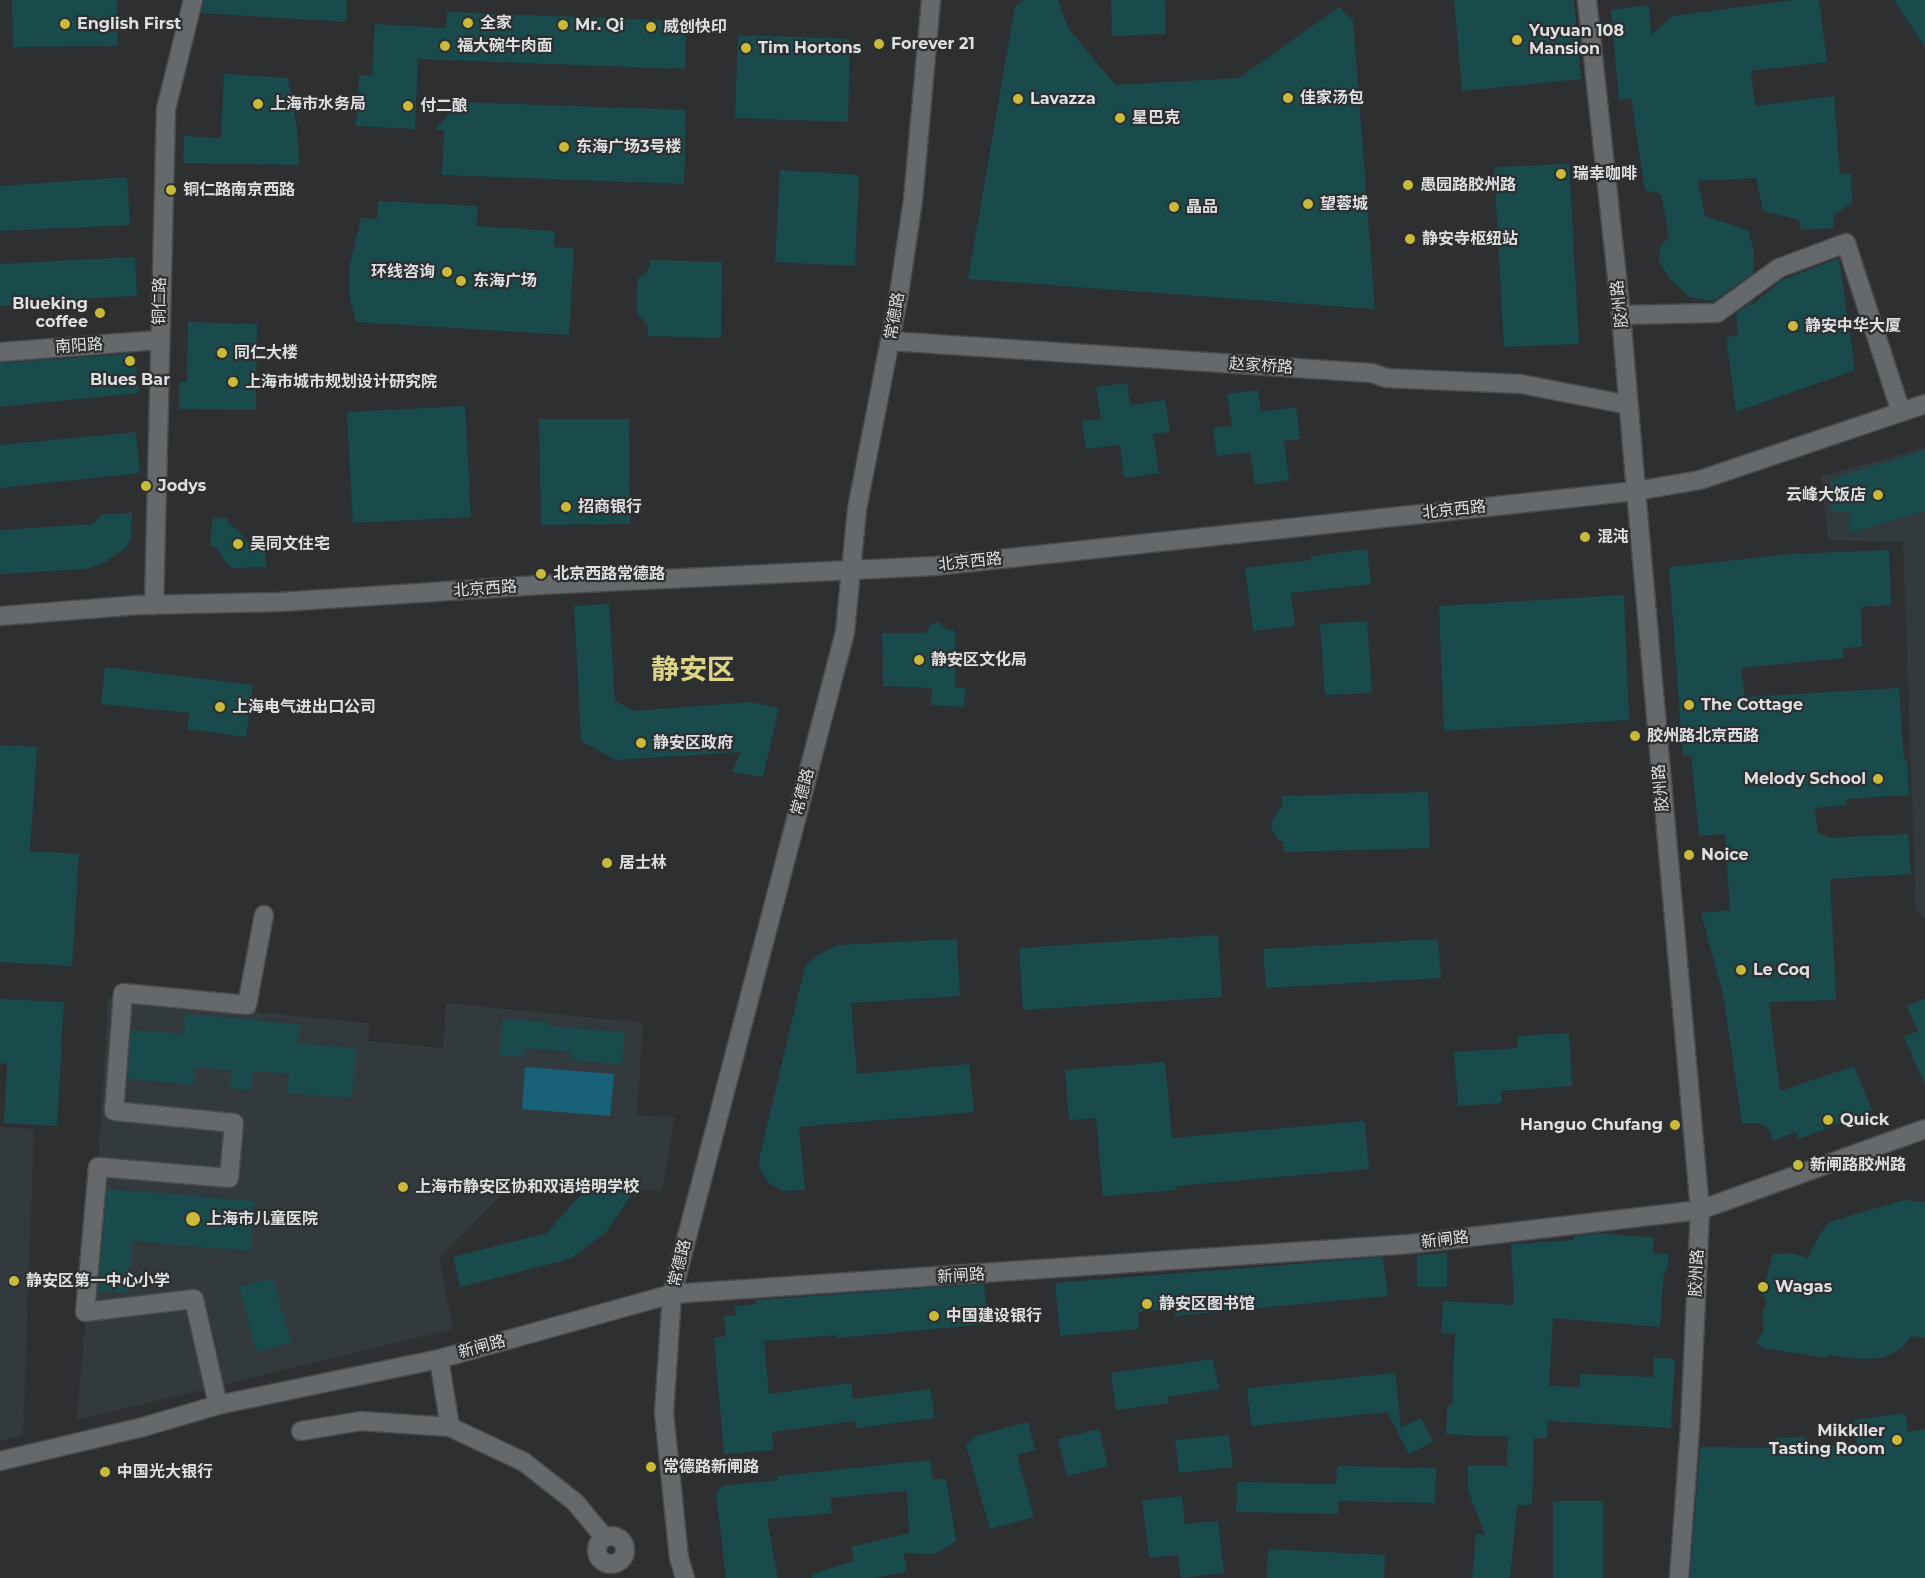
<!DOCTYPE html>
<html>
<head>
<meta charset="utf-8">
<style>
	body { margin:0 }
	canvas { display:block; background:#2d2f30 }
</style>
</head>
<body>
<canvas width="1925" height="1578"></canvas>
<script>
const ctx = document.querySelector('canvas').getContext('2d');
ctx.lineJoin = 'round';
function fillPath(path, color) { ctx.fillStyle = color; ctx.fill(path, 'evenodd'); }
function stroke(path, color, width, dash) { ctx.strokeStyle = color; ctx.lineWidth = width; ctx.lineCap = dash ? 'butt' : 'round'; ctx.setLineDash(dash || []); ctx.stroke(path); }
function label(font, color, halo, rows, align = 'center') {
  ctx.font = font + ' Montserrat,"Noto Sans SC",sans-serif'; ctx.lineWidth = 4.5; ctx.setLineDash([]); ctx.textBaseline = 'middle'; ctx.strokeStyle = halo; ctx.fillStyle = color; for (const [text, x, y, turn = 0] of rows) {
    ctx.save(); ctx.translate(x, y); ctx.rotate((+turn || 0) * Math.PI / 180); ctx.textAlign = isNaN(turn) ? turn : align; if (halo) ctx.strokeText(text, 0, 0); ctx.fillText(text, 0, 0); ctx.restore();
  }
}
const built = new Path2D(`
	M1925,448V918L1916,910L1903,542L1828,540L1821,476Z
	M108,998L369,1023L368,1041L443,1048L446,1003L643,1023L637,1115L675,1118L662,1191L513,1183L439,1258L453,1329L77,1420L98,1167Z
	M0,1127L34,1129L23,1434L0,1441Z`);
const green = new Path2D(`
	M525,1067L614,1074L610,1116L522,1109Z`);
const building = new Path2D(`
	M12,0H117L118,46L13,47Z
	M204,0H347L346,22L201,13Z
	M1024,0H1058L1069,29L1115,85L1239,78L1339,7L1353,20L1375,309L968,279L1015,6Z
	M1111,0H1165L1166,34L1112,36Z
	M1454,0H1574L1581,79L1462,91Z
	M1793,0H1819L1827,62L1751,71L1755,106L1834,96L1840,173L1851,174L1852,202L1834,216L1833,228L1801,230L1799,220L1763,211L1756,178L1698,181L1705,216L1748,230L1754,252L1753,273L1714,301L1690,297L1670,279L1659,262L1660,247L1669,237L1661,194L1645,190L1631,98L1619,100L1611,10L1649,5L1651,35L1673,16Z
	M1894,0H1925V47Z
	M447,12L687,21L685,69L418,59L415,129L356,126L359,75H372L375,24L446,28Z
	M738,35L850,39L848,122L735,118Z
	M224,74L288,78L297,129L299,165L183,163L184,136L221,138Z
	M459,102L686,110L684,184L442,175L444,130H435Z
	M1569,164L1579,344L1504,347L1494,167Z
	M780,170L859,175L855,266L775,262Z
	M127,177L130,225L0,231V186Z
	M378,201L478,206L476,226L555,231L554,247L574,248L569,335L356,322L350,298V264L361,218L377,219Z
	M135,257L137,296L16,302V305L0,306V264Z
	M1839,258L1855,370L1736,412L1726,338L1738,334L1736,313L1752,302L1751,306L1780,281Z
	M650,260L722,262L721,338L648,336V326L637,313V284L638,279L650,268Z
	M188,322L257,324L256,410L179,409V382H187Z
	M127,354L136,363L139,393L0,407V363Z
	M1127,383L1130,405L1165,400L1170,432L1153,434L1159,473L1124,478L1120,445L1086,449L1082,421L1101,419L1096,387Z
	M1258,390L1261,412L1296,407L1300,439L1284,441L1289,480L1255,485L1250,452L1217,456L1213,428L1232,426L1227,394Z
	M465,406L471,517L353,523L347,412Z
	M539,419H629L630,524L541,525Z
	M136,432L140,473L0,488V445Z
	M1925,450V511L1850,533L1849,511L1831,512V479Z
	M132,513L131,539L125,549L102,564L85,569L0,574V530L93,524L103,514Z
	M213,517L229,519L228,523L238,530L247,542L265,541L266,567L234,568L227,564L216,547L210,546Z
	M1367,549L1371,584L1291,593L1295,626L1253,631L1245,568L1311,560V556Z
	M1889,550L1891,605L1861,607L1862,647L1843,648L1844,658L1741,668L1745,697L1899,688L1904,760H1907L1909,795L1846,799L1847,805L1815,808L1818,833L1830,838L1908,834L1911,874L1830,879L1836,1000L1769,1002L1780,1091L1854,1066L1872,1111L1799,1139L1795,1132L1773,1141L1768,1128L1758,1123H1742L1723,994L1701,913L1730,910L1725,834L1699,836L1691,756H1683L1669,567L1792,554Z
	M1624,595L1629,720L1444,731L1439,606Z
	M609,604L615,701L634,711L750,702L779,708L763,777L732,772L741,752L616,760L581,741L574,606Z
	M1367,621L1372,693L1325,695L1320,624Z
	M939,622L946,629L955,631V687L965,688L964,707L931,705L932,688L883,686L882,633H925L931,625Z
	M105,667L253,685L246,737L187,729L189,713L101,704Z
	M0,745L37,747L30,851L79,854L72,966L0,962Z
	M1428,792L1430,848L1284,852L1283,842L1278,839L1272,829L1271,822L1282,805V796Z
	M1218,935L1222,997L1023,1010L1019,948Z
	M957,939L960,996L851,1003L857,1074L969,1064L974,1112L799,1127L805,1190L783,1191L770,1184L760,1170L759,1159L805,966L817,955L838,945Z
	M1438,939L1441,978L1266,988L1263,949Z
	M1925,998V1085L1904,1037L1918,1031L1907,1006Z
	M0,999L64,1002L57,1126L4,1123L7,1064L0,1063Z
	M185,1014L299,1024L297,1043L356,1048L352,1098L287,1093L289,1074L252,1071L251,1090L230,1088L231,1070L195,1067L194,1085L128,1079L131,1030L184,1034Z
	M503,1019L548,1022V1026L625,1032L622,1064L571,1060L572,1052L525,1048L524,1057L500,1055Z
	M1569,1033L1572,1086L1501,1091L1502,1103L1458,1106L1454,1052L1518,1048L1517,1036Z
	M1165,1062L1172,1138L1365,1121L1369,1169L1176,1186L1177,1190L1103,1196L1096,1118L1069,1120L1065,1070Z
	M107,1189L255,1201L250,1251L132,1241L128,1293L98,1291Z
	M585,1190L633,1193L606,1232L570,1259L460,1287L453,1257L547,1233Z
	M1904,1200L1925,1202V1338L1911,1336L1901,1349L1883,1358L1860,1359L1829,1355L1828,1358L1762,1348L1756,1342L1764,1330L1762,1314L1767,1301L1762,1295L1773,1254L1791,1253L1808,1258L1818,1237L1829,1222Z
	M1601,1233L1654,1238L1653,1253L1669,1254L1667,1271H1664L1660,1327L1553,1318L1549,1386L1580,1387V1374L1653,1377L1654,1357L1675,1359L1671,1428L1548,1421L1547,1438H1534L1532,1505H1517L1510,1578H1472L1476,1534L1485,1535L1468,1490V1466H1507L1508,1437L1446,1434L1447,1405H1452L1455,1334L1441,1333L1443,1301L1514,1305L1511,1244L1574,1240V1236Z
	M1447,1253V1287H1417V1255Z
	M1383,1257L1388,1296L1175,1316V1308L1138,1312L1139,1329L1060,1336L1055,1283Z
	M273,1278L291,1342L257,1352L239,1287Z
	M984,1284L988,1324L837,1338V1335L764,1341L769,1394L851,1383L853,1399L930,1389L935,1418L856,1428L855,1421L772,1432L773,1450L724,1454L714,1338L726,1336L724,1316L736,1315L735,1306L757,1304L756,1300Z
	M1213,1359L1219,1389L1168,1397L1169,1403L1116,1410L1111,1373Z
	M1395,1373L1401,1428L1421,1418L1433,1442L1409,1454L1387,1412L1251,1426L1247,1388Z
	M1905,1413L1908,1432L1925,1429V1578H1690L1700,1447L1776,1448V1438L1805,1437V1449L1857,1445L1854,1420Z
	M1028,1422L1035,1450L1017,1455L1034,1517L990,1529L966,1445L975,1436Z
	M1099,1429L1108,1466L1067,1476L1058,1439Z
	M1229,1435L1233,1467L1179,1473L1175,1440Z
	M930,1460L933,1479H946L956,1541L935,1554L903,1553L908,1571L878,1578H812V1574L854,1561L851,1547L909,1533L907,1491L830,1498L832,1513L767,1519L778,1578H726L716,1493L723,1486L778,1480V1476Z
	M1337,1466L1436,1468L1435,1503L1338,1501V1514L1236,1512L1237,1482L1336,1484Z
	M1182,1496L1185,1524L1218,1521L1224,1573L1181,1578L1178,1555L1149,1558L1142,1501Z
	M1553,1501H1603V1578H1553Z
	M1268,1549L1385,1555L1384,1578H1267Z`);
const minor = new Path2D(`
	M1587,0L1621,315L1636,491
	M1621,315L1717,313L1779,268L1846,243L1901,412
	M890,341L1372,373L1386,378L1521,384L1629,405
	M0,352L159,340
	M154,605L166,109L193,0
	M218,1405L194,1299L85,1312L98,1167L229,1178L234,1123L114,1111L123,993L247,1005L264,915
	M450,1427L524,1462L575,1502L604,1537
	M301,1431L361,1421L450,1427L439,1359
	M597 1550a14 14 0 1 1 28 0a14 14 0 1 1-28 0Z`);
const tertiary = new Path2D(`
	M1636,491L1700,1210L1690,1428L1679,1578`);
const secondary = new Path2D(`
	M0,616L139,605L280,602L540,585L935,566L1636,491L1700,480L1925,404
	M0,1461L143,1427L218,1405L439,1359L672,1294L1410,1244L1700,1210L1925,1129
	M685,1578L679,1558L664,1413L672,1294L845,632L857,509L899,294L913,200L931,0`);
const markers = [
	[468,23,6,"#caba3a"],
	[65,24,6,"#caba3a"],
	[563,25,6,"#caba3a"],
	[651,27,6,"#caba3a"],
	[1517,40,6,"#caba3a"],
	[879,44,6,"#caba3a"],
	[445,46,6,"#caba3a"],
	[746,48,6,"#caba3a"],
	[1288,98,6,"#caba3a"],
	[1018,99,6,"#caba3a"],
	[258,104,6,"#caba3a"],
	[408,106,6,"#caba3a"],
	[1120,118,6,"#caba3a"],
	[564,147,6,"#caba3a"],
	[1561,174,6,"#caba3a"],
	[1408,185,6,"#caba3a"],
	[171,190,6,"#caba3a"],
	[1308,204,6,"#caba3a"],
	[1174,207,6,"#caba3a"],
	[1410,239,6,"#caba3a"],
	[447,272,6,"#caba3a"],
	[461,281,6,"#caba3a"],
	[100,313,6,"#caba3a"],
	[1793,326,6,"#caba3a"],
	[222,353,6,"#caba3a"],
	[130,361,6,"#caba3a"],
	[233,382,6,"#caba3a"],
	[146,486,6,"#caba3a"],
	[1878,495,6,"#caba3a"],
	[566,507,6,"#caba3a"],
	[1585,537,6,"#caba3a"],
	[238,544,6,"#caba3a"],
	[541,574,6,"#caba3a"],
	[919,660,6,"#caba3a"],
	[1689,705,6,"#caba3a"],
	[220,707,6,"#caba3a"],
	[1635,736,6,"#caba3a"],
	[641,743,6,"#caba3a"],
	[1878,779,6,"#caba3a"],
	[1689,855,6,"#caba3a"],
	[607,863,6,"#caba3a"],
	[1741,970,6,"#caba3a"],
	[1828,1120,6,"#caba3a"],
	[1675,1125,6,"#caba3a"],
	[1798,1165,6,"#caba3a"],
	[403,1187,6,"#caba3a"],
	[193,1219,8,"#caba3a"],
	[14,1281,6,"#caba3a"],
	[1763,1287,6,"#caba3a"],
	[1147,1304,6,"#caba3a"],
	[934,1316,6,"#caba3a"],
	[1897,1440,6,"#caba3a"],
	[651,1467,6,"#caba3a"],
	[105,1472,6,"#caba3a"]
];
const poiNames = [
	["全家",480,23],
	["English First",77,24],
	["Mr. Qi",575,25],
	["威创快印",663,27],
	["Yuyuan 108",1529,31],
	["Mansion",1529,49],
	["Forever 21",891,44],
	["福大碗牛肉面",457,46],
	["Tim Hortons",758,48],
	["佳家汤包",1300,98],
	["Lavazza",1030,99],
	["上海市水务局",270,104],
	["付二酿",420,106],
	["星巴克",1132,118],
	["东海广场3号楼",576,147],
	["瑞幸咖啡",1573,174],
	["愚园路胶州路",1420,185],
	["铜仁路南京西路",183,190],
	["望蓉城",1320,204],
	["晶品",1186,207],
	["静安寺枢纽站",1422,239],
	["环线咨询",435,272,"right"],
	["东海广场",473,281],
	["Blueking",88,304,"right"],
	["coffee",88,322,"right"],
	["静安中华大厦",1805,326],
	["同仁大楼",234,353],
	["Blues Bar",130,380,"center"],
	["上海市城市规划设计研究院",245,382],
	["Jodys",158,486],
	["云峰大饭店",1866,495,"right"],
	["招商银行",578,507],
	["混沌",1597,537],
	["吴同文住宅",250,544],
	["北京西路常德路",553,574],
	["静安区文化局",931,660],
	["The Cottage",1701,705],
	["上海电气进出口公司",232,707],
	["胶州路北京西路",1647,736],
	["静安区政府",653,743],
	["Melody School",1866,779,"right"],
	["Noice",1701,855],
	["居士林",619,863],
	["Le Coq",1753,970],
	["Quick",1840,1120],
	["Hanguo Chufang",1663,1125,"right"],
	["新闸路胶州路",1810,1165],
	["上海市静安区协和双语培明学校",415,1187],
	["上海市儿童医院",206,1219],
	["静安区第一中心小学",26,1281],
	["Wagas",1775,1287],
	["静安区图书馆",1159,1304],
	["中国建设银行",946,1316],
	["Mikkller",1885,1431,"right"],
	["Tasting Room",1885,1449,"right"],
	["常德路新闸路",663,1467],
	["中国光大银行",117,1472]
];
const streetNames = [
	["铜仁路",160,301,-89],
	["胶州路",1620,304,-96],
	["常德路",895,316,-80],
	["南阳路",79,346,-4],
	["赵家桥路",1261,366,4],
	["北京西路",1454,510,-6],
	["北京西路",970,562,-6],
	["北京西路",485,589,-4],
	["胶州路",1661,788,-95],
	["常德路",803,792,-75],
	["新闸路",1445,1240,-7],
	["常德路",680,1263,-76],
	["胶州路",1697,1273,-87],
	["新闸路",961,1276,-4],
	["新闸路",482,1347,-15]
];
const townNames = [
	["静安区",693,671]
];
fillPath(built, '#323a3e');
fillPath(green, '#186178');
fillPath(building, '#194a4c');
stroke(minor, '#494b4c', 21);
stroke(tertiary, '#494b4c', 21);
stroke(secondary, '#494b4c', 21);
stroke(minor, '#66696b', 18);
stroke(tertiary, '#66696b', 18);
stroke(secondary, '#66696b', 18);
for (const [x, y, r, color] of markers) { const dot = new Path2D(); dot.arc(x, y, r, 0, 2 * Math.PI); ctx.fillStyle = color; ctx.fill(dot); stroke(dot, '#2d2f30', 2); }
label('bold 16px', '#dddfe0', '#2d2f30', poiNames, 'left');
label('16px', '#dddfe0', '#2d2f30', streetNames);
label('bold 28px', '#ddd485', '#2d2f30', townNames);
</script>
</body>
</html>
